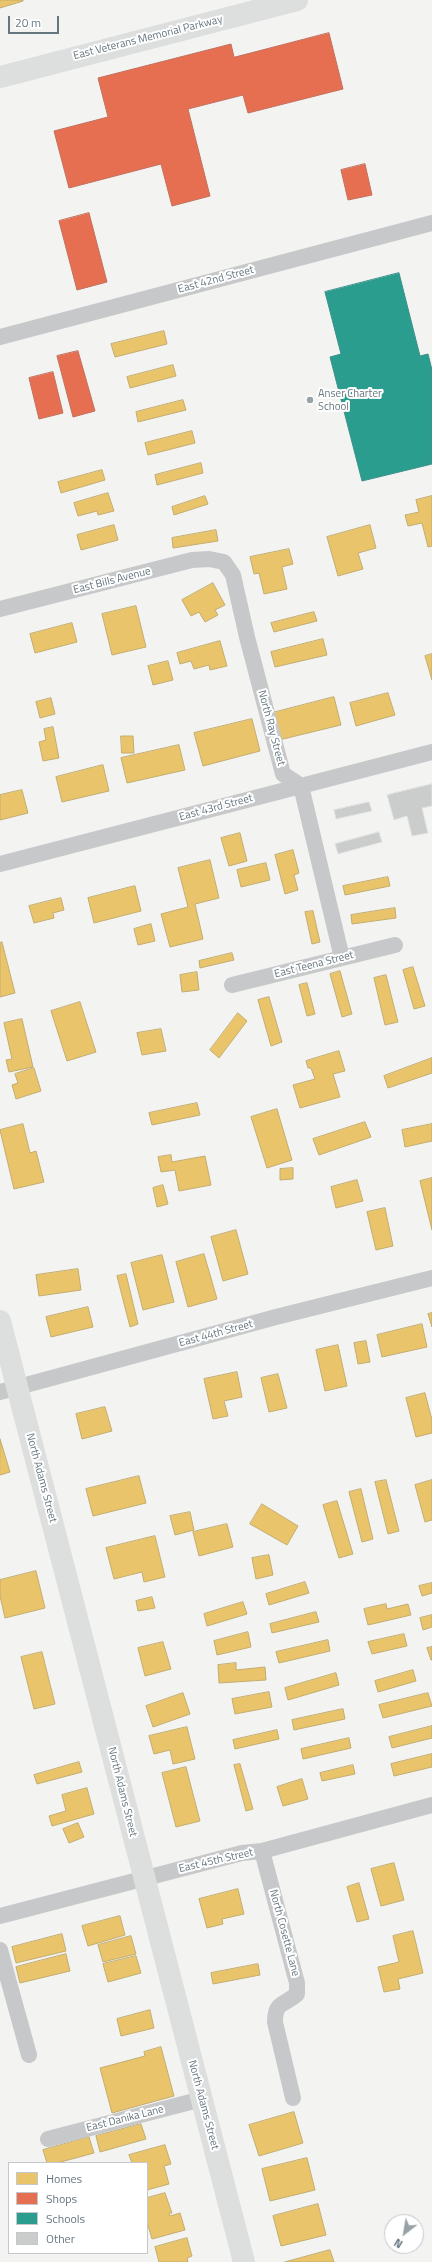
<!DOCTYPE html>
<html>
<head>
<meta charset="utf-8">
<style>
	body { margin:0 }
	#map { position:relative; width:432px; height:2262px; overflow:hidden; background:#f3f3f2; font-family:"Titillium Web",sans-serif }
	canvas { display:block }
	.legend { position:absolute; left:8px; top:2162px; width:140px; height:92px; box-sizing:border-box; background:#fff; border:1px solid #c2c8cc; margin:0; padding:5px 7px; list-style:none; font-size:12px; color:#66767f }
	.legend li { display:flex; align-items:center; gap:8px; height:20px }
	.legend b { width:20px; border:1px solid #c2c8cc }
	.north { position:absolute; left:384px; top:2214px; width:40px; height:40px; box-sizing:border-box; background:#fff; border:1px solid #c2c8cc; border-radius:50%; rotate:211deg; font-size:11px; font-weight:700; line-height:16px; text-align:center; color:#66767f }
	.north::after { content:''; display:block; margin:auto; width:14px; height:18px; background:#97a2a7; clip-path:polygon(50% 0,100% 100%,50% 72%,0 100%) }
	.scale { position:absolute; left:8px; top:16px; width:51px; height:18px; box-sizing:border-box; border:2px solid #66767f; border-top:0; padding-left:5px; font-size:12px; line-height:14px; white-space:nowrap; color:#66767f; -webkit-text-stroke:3px #fff; paint-order:stroke }
</style>
</head>
<body>
<div id="map">
<canvas width="432" height="2262"></canvas>
<ul class="legend">
<li><b style="height:11px;background:#e9c46a"></b>Homes</li>
<li><b style="height:11px;background:#e76f51"></b>Shops</li>
<li><b style="height:11px;background:#2a9d8f"></b>Schools</li>
<li><b style="height:11px;background:#cbcccc"></b>Other</li>
</ul>
<div class="north">N</div>
<div class="scale">20 m</div>
</div>
<script>
const ctx = document.querySelector('canvas').getContext('2d');
ctx.lineJoin = 'round';
function fillPath(path, color) { ctx.fillStyle = color; ctx.fill(path, 'evenodd'); }
function stroke(path, color, width, dash) { ctx.strokeStyle = color; ctx.lineWidth = width; ctx.lineCap = dash ? 'butt' : 'round'; ctx.setLineDash(dash || []); ctx.stroke(path); }
function label(font, color, halo, rows, align = 'center') {
  ctx.font = font + ' "Titillium Web",sans-serif'; ctx.lineWidth = 4; ctx.setLineDash([]); ctx.textBaseline = 'middle'; ctx.strokeStyle = halo; ctx.fillStyle = color; for (const [text, x, y, turn = 0] of rows) {
    ctx.save(); ctx.translate(x, y); ctx.rotate((+turn || 0) * Math.PI / 180); ctx.textAlign = isNaN(turn) ? turn : align; if (halo) ctx.strokeText(text, 0, 0); ctx.fillText(text, 0, 0); ctx.restore();
  }
}
const homes = new Path2D(`
	M0,0H23V1L0,8Z
	M164,331L167,344L115,357L111,344Z
	M173,365L176,376L130,388L127,377Z
	M183,400L186,410L138,422L136,412Z
	M192,431L195,443L148,455L145,443Z
	M201,463L203,473L157,485L155,475Z
	M102,470L105,480L61,493L58,482Z
	M108,493L114,511L98,515L97,511L78,516L74,503Z
	M205,496L208,504L174,515L172,507Z
	M432,496V546L428,547L422,523L408,526L405,515L419,512L416,500Z
	M114,525L118,540L81,550L77,535Z
	M370,525L376,548L358,553L363,569L338,576L327,537Z
	M216,530L218,541L173,548L172,538Z
	M289,549L293,564L282,567L287,589L264,594L259,573L254,574L250,557Z
	M213,583L225,605L215,610L218,615L205,622L199,612L191,616L182,600Z
	M136,606L146,647L112,655L102,614Z
	M314,612L317,621L274,632L271,623Z
	M72,623L77,642L35,653L30,634Z
	M323,639L327,655L275,667L271,652Z
	M220,641L227,666L210,670L209,665L194,669L191,661L180,664L177,653Z
	M432,654V680L425,656Z
	M168,661L173,680L153,685L148,666Z
	M388,693L395,715L356,726L350,703Z
	M334,697L341,725L279,740L272,713Z
	M51,698L55,714L40,718L36,702Z
	M252,719L260,751L203,766L194,733Z
	M53,727L59,758L43,761L39,742L46,740L44,729Z
	M121,736H133L134,753H122Z
	M179,745L185,770L127,783L121,758Z
	M103,765L109,791L62,802L56,777Z
	M22,790L28,813L0,820V795Z
	M240,833L247,861L229,866L221,838Z
	M293,850L299,873L294,875L298,890L285,894L275,855Z
	M210,860L219,898L195,904L203,939L170,947L161,914L188,907L178,868Z
	M266,863L270,880L241,887L237,870Z
	M388,877L390,886L345,895L343,886Z
	M135,886L141,911L94,923L88,898Z
	M61,898L64,910L53,913L54,918L34,923L29,906Z
	M395,908L396,918L352,924L351,915Z
	M313,911L320,942L312,944L305,912Z
	M151,924L155,941L138,945L134,929Z
	M2,942L15,993L0,997V943Z
	M232,953L234,960L200,968L199,961Z
	M413,967L425,1006L414,1009L403,970Z
	M340,971L352,1014L342,1017L330,974Z
	M197,972L199,990L182,992L180,975Z
	M386,975L398,1022L385,1025L374,978Z
	M307,983L315,1014L307,1016L299,985Z
	M269,997L282,1042L271,1046L258,1000Z
	M80,1002L96,1052L67,1061L51,1011Z
	M238,1013L247,1021L219,1058L210,1050Z
	M22,1019L33,1067L9,1072L6,1060L12,1059L4,1023Z
	M161,1029L166,1051L142,1055L137,1033Z
	M339,1051L345,1071L333,1074L340,1097L300,1108L293,1085L315,1079L311,1068H308L306,1061Z
	M432,1058V1073L388,1088L384,1076Z
	M34,1068L41,1091L16,1099L12,1085L18,1083L15,1074Z
	M197,1103L200,1115L152,1125L149,1113Z
	M277,1109L292,1160L267,1168L251,1117Z
	M365,1122L371,1137L319,1155L313,1139Z
	M23,1124L30,1153L36,1151L44,1182L14,1189L0,1130Z
	M432,1124V1141L405,1147L402,1130Z
	M171,1155L172,1162L205,1156L211,1185L179,1191L175,1170L161,1172L158,1157Z
	M293,1168V1179L280,1180V1169Z
	M432,1178V1230L420,1181Z
	M357,1180L363,1201L336,1208L331,1187Z
	M163,1185L168,1204L157,1207L153,1188Z
	M385,1208L393,1246L376,1250L367,1212Z
	M236,1230L248,1274L223,1281L211,1237Z
	M204,1254L217,1299L188,1307L176,1262Z
	M162,1255L174,1302L143,1310L131,1263Z
	M78,1269L81,1290L39,1296L36,1275Z
	M126,1274L138,1324L130,1327L117,1276Z
	M88,1307L93,1327L51,1337L46,1317Z
	M432,1313V1327L428,1314Z
	M422,1324L427,1347L382,1357L377,1335Z
	M366,1341L370,1362L358,1364L354,1343Z
	M338,1345L347,1386L325,1391L316,1350Z
	M237,1372L242,1397L224,1401L228,1416L213,1419L204,1379Z
	M278,1374L287,1408L269,1412L261,1378Z
	M425,1393L432,1420V1433L416,1437L406,1398Z
	M105,1407L112,1431L82,1439L76,1414Z
	M0,1439L10,1472L0,1475Z
	M139,1476L146,1503L93,1516L86,1489Z
	M386,1480L399,1531L388,1534L375,1482Z
	M432,1480V1520L425,1522L415,1485Z
	M361,1489L373,1539L362,1542L349,1492Z
	M337,1501L353,1554L339,1558L323,1505Z
	M262,1504L298,1526L287,1545L250,1524Z
	M190,1512L194,1530L175,1535L170,1516Z
	M227,1524L233,1547L199,1556L193,1532Z
	M155,1536L165,1577L144,1582L142,1572L114,1579L106,1548Z
	M269,1555L273,1575L256,1579L252,1558Z
	M36,1571L45,1608L5,1618L0,1596V1580Z
	M305,1582L309,1593L269,1605L266,1594Z
	M432,1583V1593L422,1596L419,1586Z
	M152,1597L155,1608L138,1611L136,1601Z
	M243,1602L247,1614L207,1626L204,1614Z
	M386,1604L387,1609L408,1604L411,1615L368,1625L364,1609Z
	M316,1612L319,1622L272,1633L270,1624Z
	M432,1615V1627L423,1630L420,1618Z
	M248,1632L251,1647L217,1655L214,1641Z
	M404,1634L407,1646L372,1654L368,1642Z
	M328,1640L330,1651L279,1663L276,1652Z
	M163,1642L171,1669L145,1676L138,1648Z
	M432,1647V1660H431L427,1648Z
	M42,1652L55,1704L34,1709L21,1657Z
	M236,1663V1670L265,1667L266,1680L219,1683L218,1665Z
	M413,1670L416,1681L378,1692L375,1681Z
	M336,1673L339,1685L288,1700L285,1688Z
	M269,1692L272,1707L235,1714L232,1699Z
	M183,1693L190,1714L153,1727L146,1706Z
	M428,1693L432,1706L383,1718L379,1705Z
	M343,1709L345,1719L294,1730L292,1720Z
	M432,1726V1738L392,1748L389,1737Z
	M187,1727L195,1759L173,1764L170,1750L154,1754L149,1736Z
	M277,1730L279,1739L235,1749L233,1740Z
	M349,1738L351,1748L303,1759L301,1749Z
	M432,1754V1767L394,1776L391,1764Z
	M79,1762L82,1772L37,1784L34,1775Z
	M240,1764L253,1809L246,1811L234,1765Z
	M353,1765L355,1774L322,1781L320,1773Z
	M186,1767L200,1821L176,1827L162,1773Z
	M302,1779L308,1799L283,1806L277,1787Z
	M87,1788L94,1814L52,1826L49,1816L66,1811L62,1795Z
	M78,1823L84,1837L69,1843L63,1829Z
	M394,1863L404,1900L381,1906L371,1869Z
	M359,1883L369,1919L357,1922L347,1887Z
	M238,1889L244,1914L222,1919L223,1924L207,1928L199,1899Z
	M120,1916L125,1935L88,1946L82,1926Z
	M413,1931L423,1973L398,1979L400,1989L384,1992L378,1967L399,1962L393,1936Z
	M62,1934L66,1951L16,1963L12,1947Z
	M131,1936L136,1954L103,1962L98,1945Z
	M66,1954L70,1971L20,1983L16,1967Z
	M136,1956L141,1973L108,1982L103,1964Z
	M258,1964L260,1975L213,1984L211,1973Z
	M150,2010L154,2028L121,2036L117,2019Z
	M161,2047L174,2096L112,2113L100,2068L145,2056L144,2052Z
	M294,2112L303,2143L259,2156L249,2125Z
	M141,2124L146,2139L100,2152L96,2136Z
	M89,2137L94,2153L57,2163H47L43,2150Z
	M165,2145L171,2164L164,2166L169,2184L147,2190V2163H132L129,2155Z
	M307,2158L315,2190L270,2201L262,2169Z
	M165,2193L172,2213H169L170,2216L180,2213L185,2230L152,2239L147,2222V2198Z
	M318,2204L326,2235L281,2246L273,2216Z
	M187,2238L192,2256L187,2258L188,2262H159L155,2247Z
	M330,2250L334,2262H285Z`);
const shops = new Path2D(`
	M329,33L343,89L248,113L243,95L188,109L210,196L172,206L161,164L69,188L54,131L108,117L98,78L231,44L234,57Z
	M365,164L372,195L348,200L341,170Z
	M89,213L107,282L77,290L59,221Z
	M78,351L95,411L73,417L57,356Z
	M53,372L63,413L39,419L29,378Z`);
const schools = new Path2D(`
	M399,273L420,356L428,354L432,370V464L362,481L330,357L341,354L325,292Z`);
const building = new Path2D(`
	M432,784V806L422,808L428,833L412,836L407,816L394,820L387,795Z
	M369,802L372,811L336,819L334,810Z
	M379,832L382,842L338,854L335,844Z`);
const street = new Path2D(`
	M0,337L432,223
	M0,609L192,560L209,559L224,562L233,575L247,637L283,774L301,786L342,958
	M0,864L432,752
	M232,985L395,945
	M0,1392L276,1317L432,1278
	M262,1851L297,1983V1994C284,2006 275,2001 275,2022L293,2098
	M0,1916L242,1853L262,1851L432,1805
	M0,1950L29,2055
	M48,2139L202,2099`);
const secondary = new Path2D(`
	M0,1321L244,2262`);
const primary = new Path2D(`
	M0,77L297,0`);
const markers = [
	[310,400,4,"#97a2a7"]
];
const streetNames = [
	["East Veterans Memorial Parkway",148,38,-14],
	["East 42nd Street",216,280,-15],
	["East Bills Avenue",112,581,-14],
	["North Ray Street",271,728,75],
	["East 43rd Street",216,808,-15],
	["East Teena Street",314,965,-14],
	["East 44th Street",216,1334,-15],
	["North Adams Street",41,1478,75],
	["North Adams Street",122,1792,76],
	["East 45th Street",216,1861,-13],
	["North Cosette Lane",284,1933,75],
	["North Adams Street",203,2105,75],
	["East Danika Lane",125,2119,-14]
];
const poiNames = [
	["Anser Charter",318,394],
	["School",318,407]
];
fillPath(homes, '#e9c46a');
stroke(homes, '#c2ad70', 1);
fillPath(shops, '#e76f51');
stroke(shops, '#c0715f', 1);
fillPath(schools, '#2a9d8f');
stroke(schools, '#3c918a', 1);
fillPath(building, '#cbcccc');
stroke(building, '#e2e2e2', 1);
stroke(street, '#c7c8c9', 16);
stroke(secondary, '#dddede', 22);
stroke(primary, '#dddede', 22);
for (const [x, y, r, color] of markers) { const dot = new Path2D(); dot.arc(x, y, r, 0, 2 * Math.PI); ctx.fillStyle = color; ctx.fill(dot); stroke(dot, '#fff', 1.5); }
label('11px', '#66767f', '#fff', streetNames);
label('11px', '#66767f', '#fff', poiNames, 'left');
</script>
</body>
</html>
